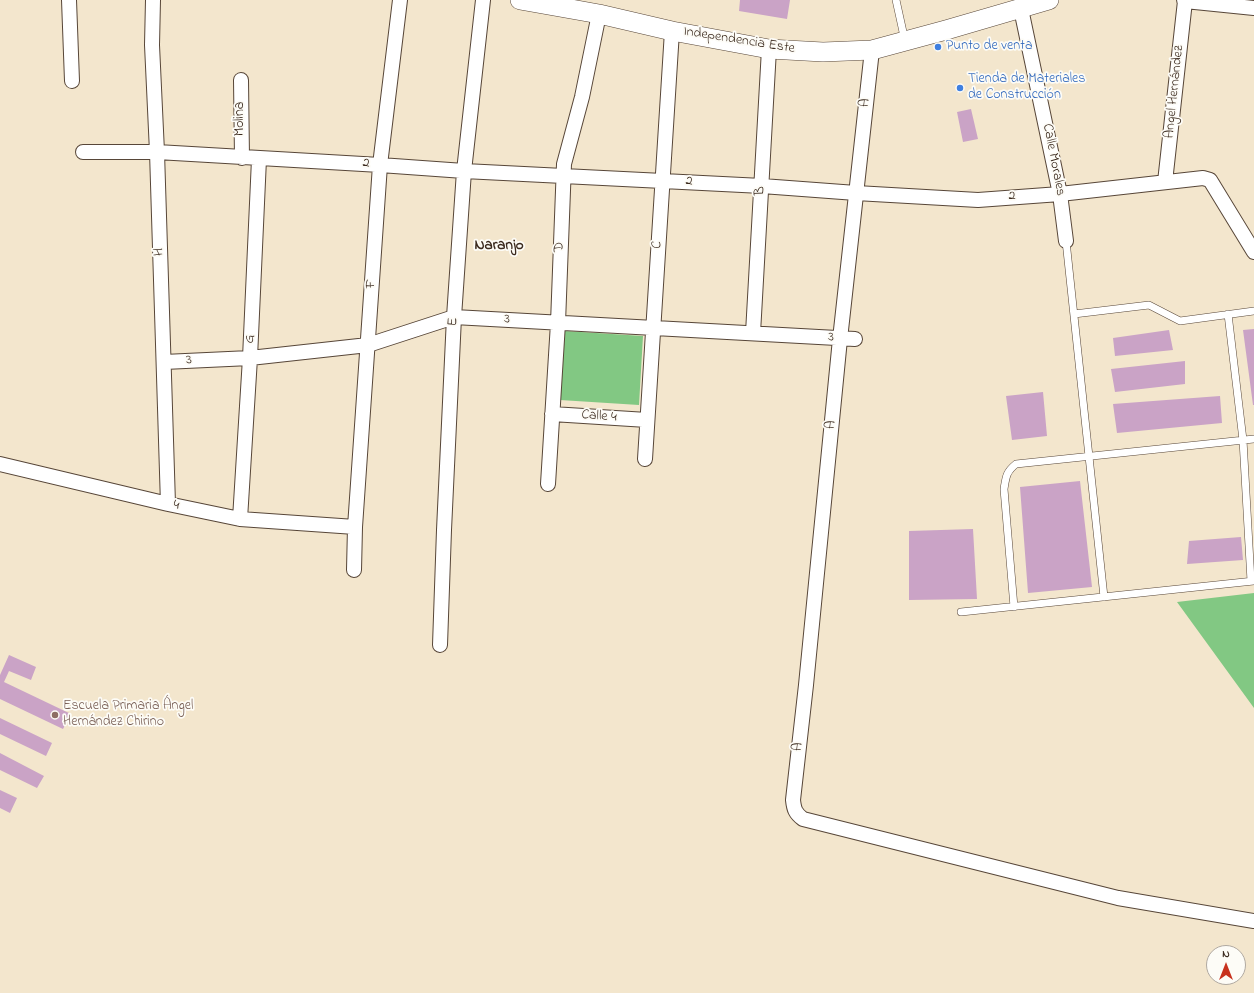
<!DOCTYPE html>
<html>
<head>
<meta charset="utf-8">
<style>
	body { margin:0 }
	#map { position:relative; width:1254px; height:993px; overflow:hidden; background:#f3e6cd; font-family:"Indie Flower",sans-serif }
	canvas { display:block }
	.north { position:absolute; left:1206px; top:945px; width:40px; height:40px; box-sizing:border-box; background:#fdfcf7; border:1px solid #afa8a0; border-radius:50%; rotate:0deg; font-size:11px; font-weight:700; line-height:16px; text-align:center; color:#3b2a1e }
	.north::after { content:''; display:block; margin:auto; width:14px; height:18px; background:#c8321e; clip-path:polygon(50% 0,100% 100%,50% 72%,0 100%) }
</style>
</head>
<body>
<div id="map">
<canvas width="1254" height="993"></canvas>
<div class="north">N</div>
</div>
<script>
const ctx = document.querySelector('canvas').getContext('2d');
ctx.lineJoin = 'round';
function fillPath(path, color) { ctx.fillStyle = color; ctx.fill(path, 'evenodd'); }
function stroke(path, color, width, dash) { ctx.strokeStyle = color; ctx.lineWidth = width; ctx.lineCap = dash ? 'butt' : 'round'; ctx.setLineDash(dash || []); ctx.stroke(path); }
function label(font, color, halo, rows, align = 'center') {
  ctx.font = font + ' "Indie Flower",sans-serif'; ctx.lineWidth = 3.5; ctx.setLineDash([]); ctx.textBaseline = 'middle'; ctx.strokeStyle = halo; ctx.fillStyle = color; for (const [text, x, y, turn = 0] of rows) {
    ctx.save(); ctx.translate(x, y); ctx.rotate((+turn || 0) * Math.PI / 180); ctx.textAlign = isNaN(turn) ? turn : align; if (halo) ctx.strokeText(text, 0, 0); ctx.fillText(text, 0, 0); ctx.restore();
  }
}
const green = new Path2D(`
	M565,331L643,336L639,405L560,400Z
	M1254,593V708L1177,602Z`);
const building = new Path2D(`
	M740,0H790L787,19L739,11Z
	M971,109L978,139L963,142L957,112Z
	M1254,329V405H1253L1243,330Z
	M1169,330L1173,350L1115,356L1113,338Z
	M1185,361V384L1115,392L1111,369Z
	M1043,392L1047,436L1012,440L1006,396Z
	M1220,396L1222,423L1117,433L1113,404Z
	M1080,481L1092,587L1028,593L1020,487Z
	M973,529L977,599L909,600V531Z
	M1241,537L1243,560L1187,564L1189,541Z
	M9,655L36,667L31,680L9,671L4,682L71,714L63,729L0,699V675Z
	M0,718L52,743L46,756L0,734Z
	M0,753L44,776L37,788L0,770Z
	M0,790L17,798L10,813L0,808Z`);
const lane = new Path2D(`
	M896,0L905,41
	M1066,241L1104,597
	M1074,314L1149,305L1180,321L1254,311
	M1228,314L1243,440L1251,581
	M1014,607L1004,489C1006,477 1006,472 1016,464L1254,439
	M961,612L1254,581`);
const street = new Path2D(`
	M69,0L72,81
	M153,0L152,45L157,152L168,504
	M1184,0L1185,1L1254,8
	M1021,9L1060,194L1066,241
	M872,50L840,339L806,685L793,800C794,809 795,813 803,819L1118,898L1254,921
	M241,80L242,158
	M83,152H157L380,165L464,171L762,186L856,193L978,200L1060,194L1203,178L1210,180L1254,252
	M1165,182L1185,1
	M753,333L769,49
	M164,362L250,358L368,345L454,317L855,339
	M552,414L647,420
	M645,459L672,31
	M0,464L168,504L240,519L355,527
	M548,484L558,323L564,164L582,97L599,14
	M240,519L250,358L259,159
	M354,570L355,527L380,165L400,0
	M440,645L444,530L454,317L464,171L483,0`);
const secondary = new Path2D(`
	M520,0L599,14L672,31L769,49L823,52L872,50L946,30L1049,0`);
const markers = [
	[938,47,4,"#3f7fe0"],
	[960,88,4,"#3f7fe0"],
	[55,715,4,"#8d6e63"]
];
const streetNames = [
	["Independencia Este",739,41,9],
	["Angel Hernández",1175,92,-84],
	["A",866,103,-84],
	["Molina",241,119,-90],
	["Calle Morales",1053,160,79],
	["2",366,164,3],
	["2",689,182,3],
	["B",761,191,-87],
	["2",1012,197,-4],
	["C",658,245,-86],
	["D",560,247,-88],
	["H",160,252,-92],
	["F",372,284,-86],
	["3",507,320,3],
	["E",454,322,-87],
	["3",831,338,3],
	["G",251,339,-87],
	["3",189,361,-3],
	["Calle 4",599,417,4],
	["A",832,425,-84],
	["4",176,506,12],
	["A",799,747,-84]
];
const shopNames = [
	["Punto de venta",946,47],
	["Tienda de Materiales",968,80],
	["de Construcción",968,96]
];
const educationNames = [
	["Escuela Primaria Ángel",63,707],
	["Hernández Chirino",63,723]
];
const neighbourhoodNames = [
	["Naranjo",499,247]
];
fillPath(green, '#82c883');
fillPath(building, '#caa3c6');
stroke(lane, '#574638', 8);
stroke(street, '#574638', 16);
stroke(secondary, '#574638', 20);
stroke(lane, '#fff', 7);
stroke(street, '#fff', 14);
stroke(secondary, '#fff', 19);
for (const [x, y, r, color] of markers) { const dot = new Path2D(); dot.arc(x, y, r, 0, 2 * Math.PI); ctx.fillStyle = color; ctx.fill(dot); stroke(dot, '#fdfcf7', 1.5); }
label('14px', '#3b2a1e', '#fdfcf7', streetNames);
label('14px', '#366cbe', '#fdfcf7', shopNames, 'left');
label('14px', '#785e54', '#fdfcf7', educationNames, 'left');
label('bold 15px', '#3b2a1e', '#fdfcf7', neighbourhoodNames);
</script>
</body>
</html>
